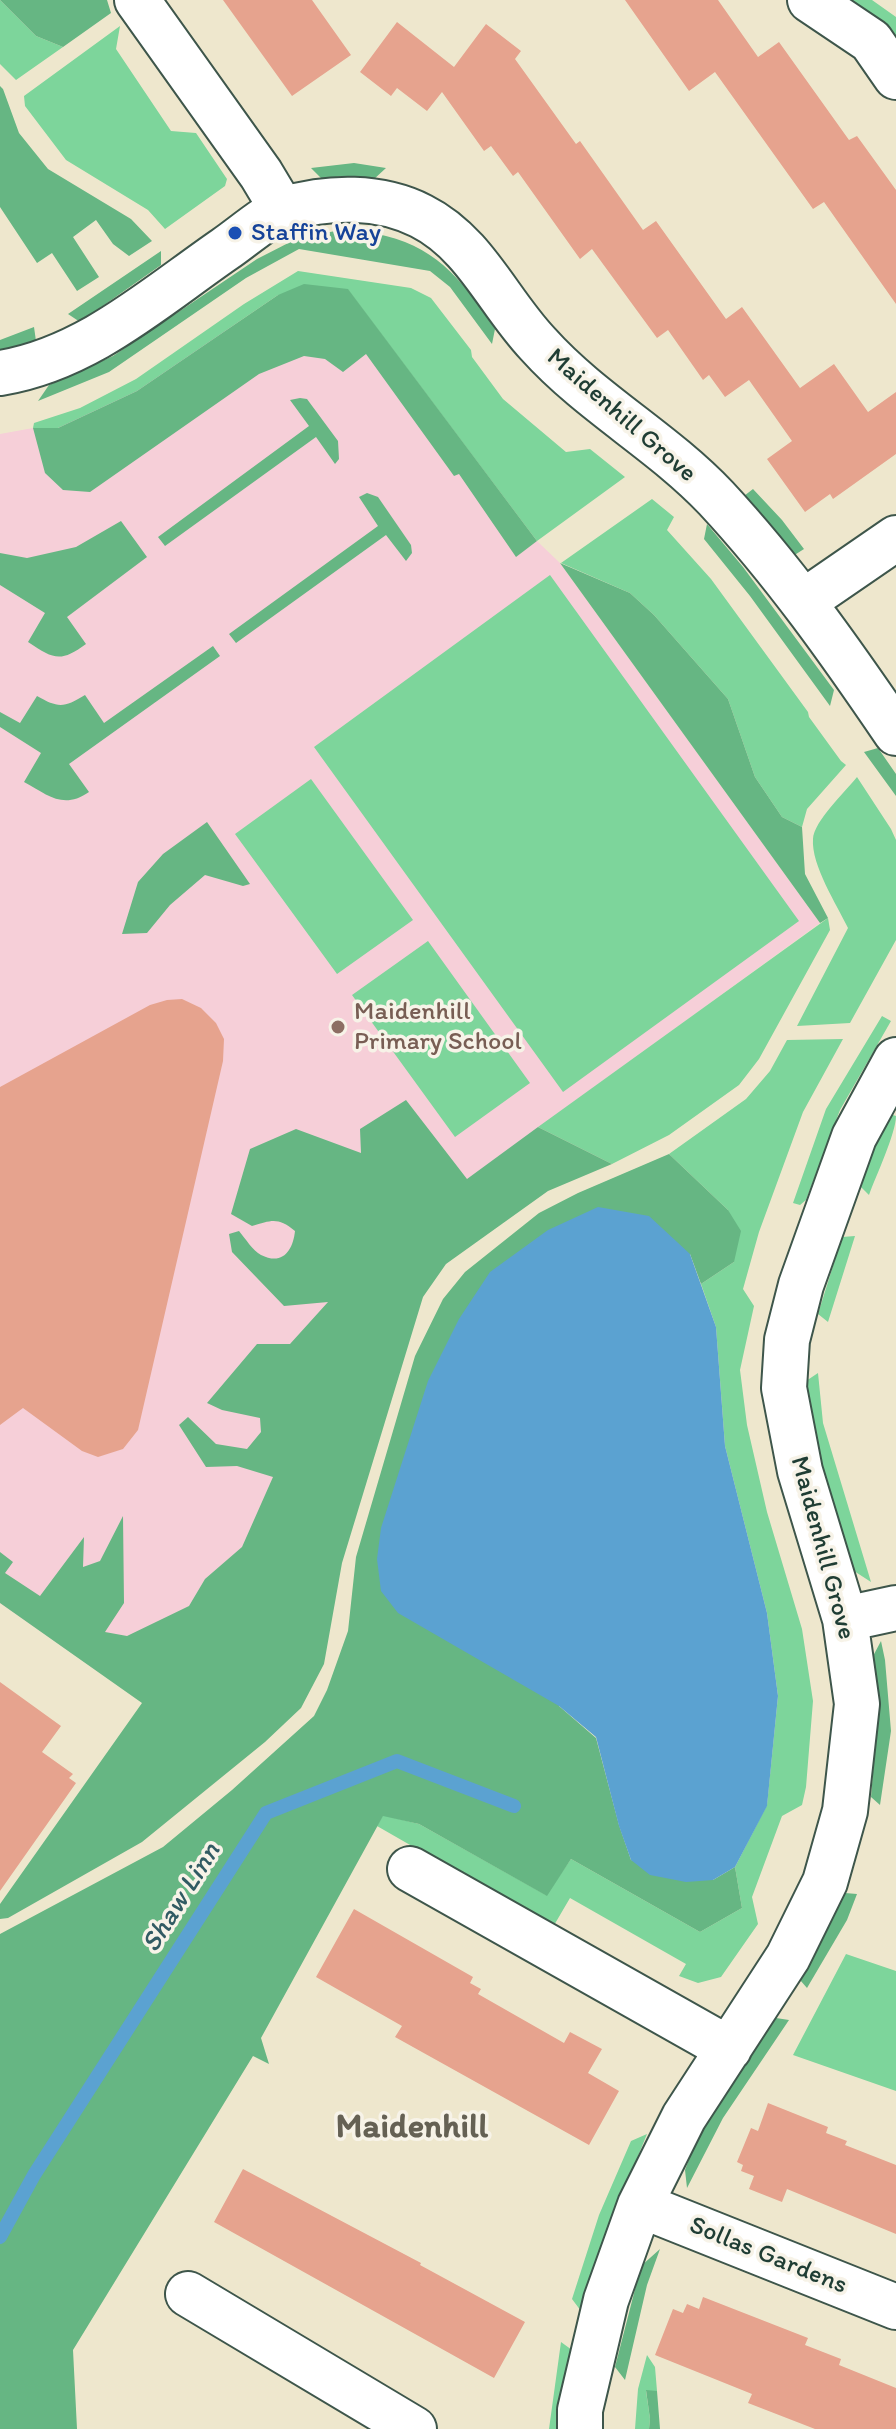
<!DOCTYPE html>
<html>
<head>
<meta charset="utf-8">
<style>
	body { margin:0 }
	canvas { display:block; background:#eee7cd }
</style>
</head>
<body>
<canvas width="896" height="2429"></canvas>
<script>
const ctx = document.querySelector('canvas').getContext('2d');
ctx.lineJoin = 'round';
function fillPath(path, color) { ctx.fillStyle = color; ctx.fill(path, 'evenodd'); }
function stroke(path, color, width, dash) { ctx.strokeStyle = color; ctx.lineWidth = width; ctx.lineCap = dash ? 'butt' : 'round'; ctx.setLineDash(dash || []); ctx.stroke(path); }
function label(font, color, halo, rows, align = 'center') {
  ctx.font = font + ' Itim,sans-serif'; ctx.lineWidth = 7; ctx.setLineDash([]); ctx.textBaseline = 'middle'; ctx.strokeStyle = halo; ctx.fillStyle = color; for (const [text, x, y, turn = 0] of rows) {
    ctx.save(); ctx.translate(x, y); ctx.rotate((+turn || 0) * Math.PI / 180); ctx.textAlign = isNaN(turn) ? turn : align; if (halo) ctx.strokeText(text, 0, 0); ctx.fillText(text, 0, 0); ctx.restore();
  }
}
const built = new Path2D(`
	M304,284L537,541L560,563L820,923L383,1241L190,1736L0,1603V434L33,428H58Z`);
const green = new Path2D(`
	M0,0L36,36L63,47L16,80L0,64Z
	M845,0H872L896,17V41Z
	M120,26L116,49L171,131L196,133L227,179L225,186L165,229L148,210L66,160L25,106L24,96Z
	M298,271L411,288L431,298L471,350L472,357L503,399L566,452L590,449L625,477L537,541L348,290L278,295L137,391L58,428H33L34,423L80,408L136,379L244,304Z
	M652,499L674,517L667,530L711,579L808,712L809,717L841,761L846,765L807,809L802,827L782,817L755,777L728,699L654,615L630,593L561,563Z
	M550,575L799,921L563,1092L314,747Z
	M857,777L891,829L896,840V940L850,1023L797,1026L848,928C837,905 811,865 813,839C814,821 845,792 857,777Z
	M311,779L413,920L337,974L235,834Z
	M828,918L830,930L759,1059L739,1085L669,1135L612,1164L538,1127Z
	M428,941L530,1083L455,1137L352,995Z
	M882,1016L891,1021L840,1110L806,1200L800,1205L793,1203L826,1109Z
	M843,1039L803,1112L759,1232L743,1289L754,1306L740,1370L747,1425L767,1512L802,1629L813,1701L806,1787L802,1805L782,1816L752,1897L758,1924L721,1977L698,1983L679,1976L686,1964L570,1898L553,1927L377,1826L383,1815L419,1824L546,1895L571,1859L700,1932L742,1908L735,1867L767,1805L778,1696L767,1613L725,1446L716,1327L701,1284L734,1262L728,1210L669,1154L746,1099L770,1071L787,1040Z
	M890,1114L896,1116C896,1133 876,1176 869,1195L860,1186L876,1138Z
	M855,1236L828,1322L818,1314L842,1237Z
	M818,1373L823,1423L871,1582L854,1571L810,1426L806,1381Z
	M846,1954L896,1971V2091L793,2055Z
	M647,2134L606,2235L581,2311L572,2299L599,2215L631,2141Z
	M561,2342L572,2350L560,2429H549Z
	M647,2355L655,2367L657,2391H646L650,2419L649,2429H635L638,2389Z`);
const forest = new Path2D(`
	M0,0H107L111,13L63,47L36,36Z
	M0,86L3,89L19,133L48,169L131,219L152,241L129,256L113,244L96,220L73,237L99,277L77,291L52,253L37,263L0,207Z
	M354,163L386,168L373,180L343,176L322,179L311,168Z
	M342,230C357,232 372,232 386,236C440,249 466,286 495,329L492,344L450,287L430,271L299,249L246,278L109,372L38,401L49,385L113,356L257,259L300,237Z
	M161,251V265L80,322L68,314Z
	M304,284L348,289L537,541L516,557L459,474L454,476L366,354L343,372L325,359L304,356L259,374L90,492L63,490L45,473L33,428H58L137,391L278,295Z
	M34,327L36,341L0,353V340Z
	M300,398L307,399L338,441L339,459L335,464L316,437L165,546L158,537L309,426L290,400Z
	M753,489L782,520L804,549L793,556L765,519L744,496Z
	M367,493L378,497L411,545L412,553L406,561L386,535L236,643L229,634L378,526L359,497Z
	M121,521L147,557L67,617L86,644C60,663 54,659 28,642L45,613L0,585V553L27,558L76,547Z
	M707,524L743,567L834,690L830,706L750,596L704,539Z
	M560,563L630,593L654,615L728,699L755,777L782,817L802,827L805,874L828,918L820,923Z
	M213,646L220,656L69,764L89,792C63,810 48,795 24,782L41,753L0,727V712L20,723L37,696C58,708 64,708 85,695L104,723Z
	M878,748L896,774V796L864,752Z
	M207,822L250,884L243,886L205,875L170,905L147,933L122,934L138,882L163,854Z
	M406,1100L467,1179L538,1127L612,1164L548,1191L446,1264L423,1297L342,1563L324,1664L301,1708L265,1742L142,1842L8,1918L0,1919V1904L142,1703L0,1603V1552L13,1562L5,1573L40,1596L84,1537L83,1567L100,1561L123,1516L124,1603L105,1632L127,1636L189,1606L205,1579L242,1547L273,1477L237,1466L206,1467L179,1425L188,1417L216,1444L247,1449L261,1432L260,1418L222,1410L207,1403L257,1344H290L328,1302L284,1306L232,1252L229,1234L239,1231C245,1238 253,1251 261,1255C283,1266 293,1250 295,1231C278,1217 272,1220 252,1226L231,1214L250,1149L296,1129L361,1153L360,1129Z
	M669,1154L728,1210L741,1231L734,1262L701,1284L690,1254L559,1706L596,1738L619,1825L631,1860L713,1880L735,1867L742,1908L700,1932L571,1859L547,1896L419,1824L383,1816L261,2038L269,2064L253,2056L73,2350L77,2429H0V1934L163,1847L232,1790L314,1716L327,1690L348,1631L356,1557L415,1356L443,1299L465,1272L539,1213L578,1193Z
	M881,1641L885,1660L891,1731L880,1805L871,1797L878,1710L872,1658Z
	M845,1893L857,1894L847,1920L807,1988L800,1980Z
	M776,2018L789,2020L723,2118L687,2188L685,2170L697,2138Z
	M660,2249L647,2285L625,2380L615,2367L641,2266Z
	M646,2390L657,2391L660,2429H649L650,2419Z`);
const water = new Path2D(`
	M598,1207L649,1216L690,1254L716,1327L725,1446L767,1613L778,1696L767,1806L735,1867L713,1880L686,1882L650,1875L631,1860L619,1826L596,1737L559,1706L398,1613L381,1591L377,1559L381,1528L428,1381L459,1319L490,1272L548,1230Z`);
const stream = new Path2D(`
	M0,2237L34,2175L266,1813L397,1761L514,1806`);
const building = new Path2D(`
	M223,0H312L351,55L292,96Z
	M625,0H718L758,57L779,42L849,140L857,136L896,190V304L824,202L813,209L715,72L689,91Z
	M397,22L454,67L486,24L521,51L515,59L576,144L580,141L643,230L656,221L726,319L742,307L800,388L834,364L868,412L896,392V454L833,499L830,494L805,512L767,459L792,441L749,380L725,397L709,375L703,380L668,330L657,338L592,249L580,259L518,172L513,176L491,146L484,151L442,92L427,111L397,88L391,96L360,72Z
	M182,999L201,1008L216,1023L224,1039L223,1061L138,1430L123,1449L98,1457L82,1451L23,1408L0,1425V1087L150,1005L167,1000Z
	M0,1682L61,1726L42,1752L73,1774L69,1778L76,1783L0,1891Z
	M354,1909L473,1977L470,1983L481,1989L478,1994L564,2043L570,2032L602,2049L588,2073L619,2091L589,2145L395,2037L402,2026L316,1977Z
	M768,2103L828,2127L826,2133L847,2141L845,2145L896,2165V2234L787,2189L782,2202L749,2189L754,2176L741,2171L743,2165L737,2162L751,2128L758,2131Z
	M243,2169L421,2263L420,2265L525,2322L494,2378L214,2222Z
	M703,2297L808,2338L805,2345L841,2359L839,2365L896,2388V2429H815L748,2403L752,2394L655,2355L673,2309L683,2313L687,2304L699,2309Z`);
const minor = new Path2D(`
	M137,0L261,174L282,209
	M810,0L871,41L896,77
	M0,373C87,359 154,298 225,249C240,239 270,213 285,209C329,196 380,195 421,216C475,243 498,302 538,344C591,403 662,441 716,498C783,570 841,652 896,733
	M803,602L896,538
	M845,1619L896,1608
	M410,1869L729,2049
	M640,2205L896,2307
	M188,2294L414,2429
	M580,2429V2410L606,2300L640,2205L684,2117L788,1957L825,1882L845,1811L857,1704L845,1619L800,1471L784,1388L787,1340L801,1285L854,1137L896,1060`);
const markers = [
	[235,233,8,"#1a4fb4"],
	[338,1027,8,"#8d6e63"]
];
const transitNames = [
	["Staffin Way",251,233]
];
const streetNames = [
	["Maidenhill Grove",621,416,41],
	["Maidenhill Grove",822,1548,75],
	["Sollas Gardens",768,2256,22]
];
const educationNames = [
	["Maidenhill",354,1012],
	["Primary School",354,1042]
];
const waterNames = [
	["Shaw Linn",182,1898,-58]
];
const districtNames = [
	["Maidenhill",412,2128]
];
fillPath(built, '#f6cfd8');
fillPath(green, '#7dd59b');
fillPath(forest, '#66b683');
fillPath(water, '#5ba2d1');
stroke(stream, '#5ba2d1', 14);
fillPath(building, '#e6a38e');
stroke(minor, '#3e564b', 48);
stroke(minor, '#fff', 44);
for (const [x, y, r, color] of markers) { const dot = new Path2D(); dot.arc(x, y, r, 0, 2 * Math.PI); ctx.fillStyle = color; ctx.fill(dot); stroke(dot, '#f7f3e8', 3); }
label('26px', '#164399', '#f7f3e8', transitNames, 'left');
label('26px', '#1f3d34', '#f7f3e8', streetNames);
label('26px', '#785e54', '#f7f3e8', educationNames, 'left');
label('italic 28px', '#315b63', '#f7f3e8', waterNames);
label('bold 34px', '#656154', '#f7f3e8', districtNames);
</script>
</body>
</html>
